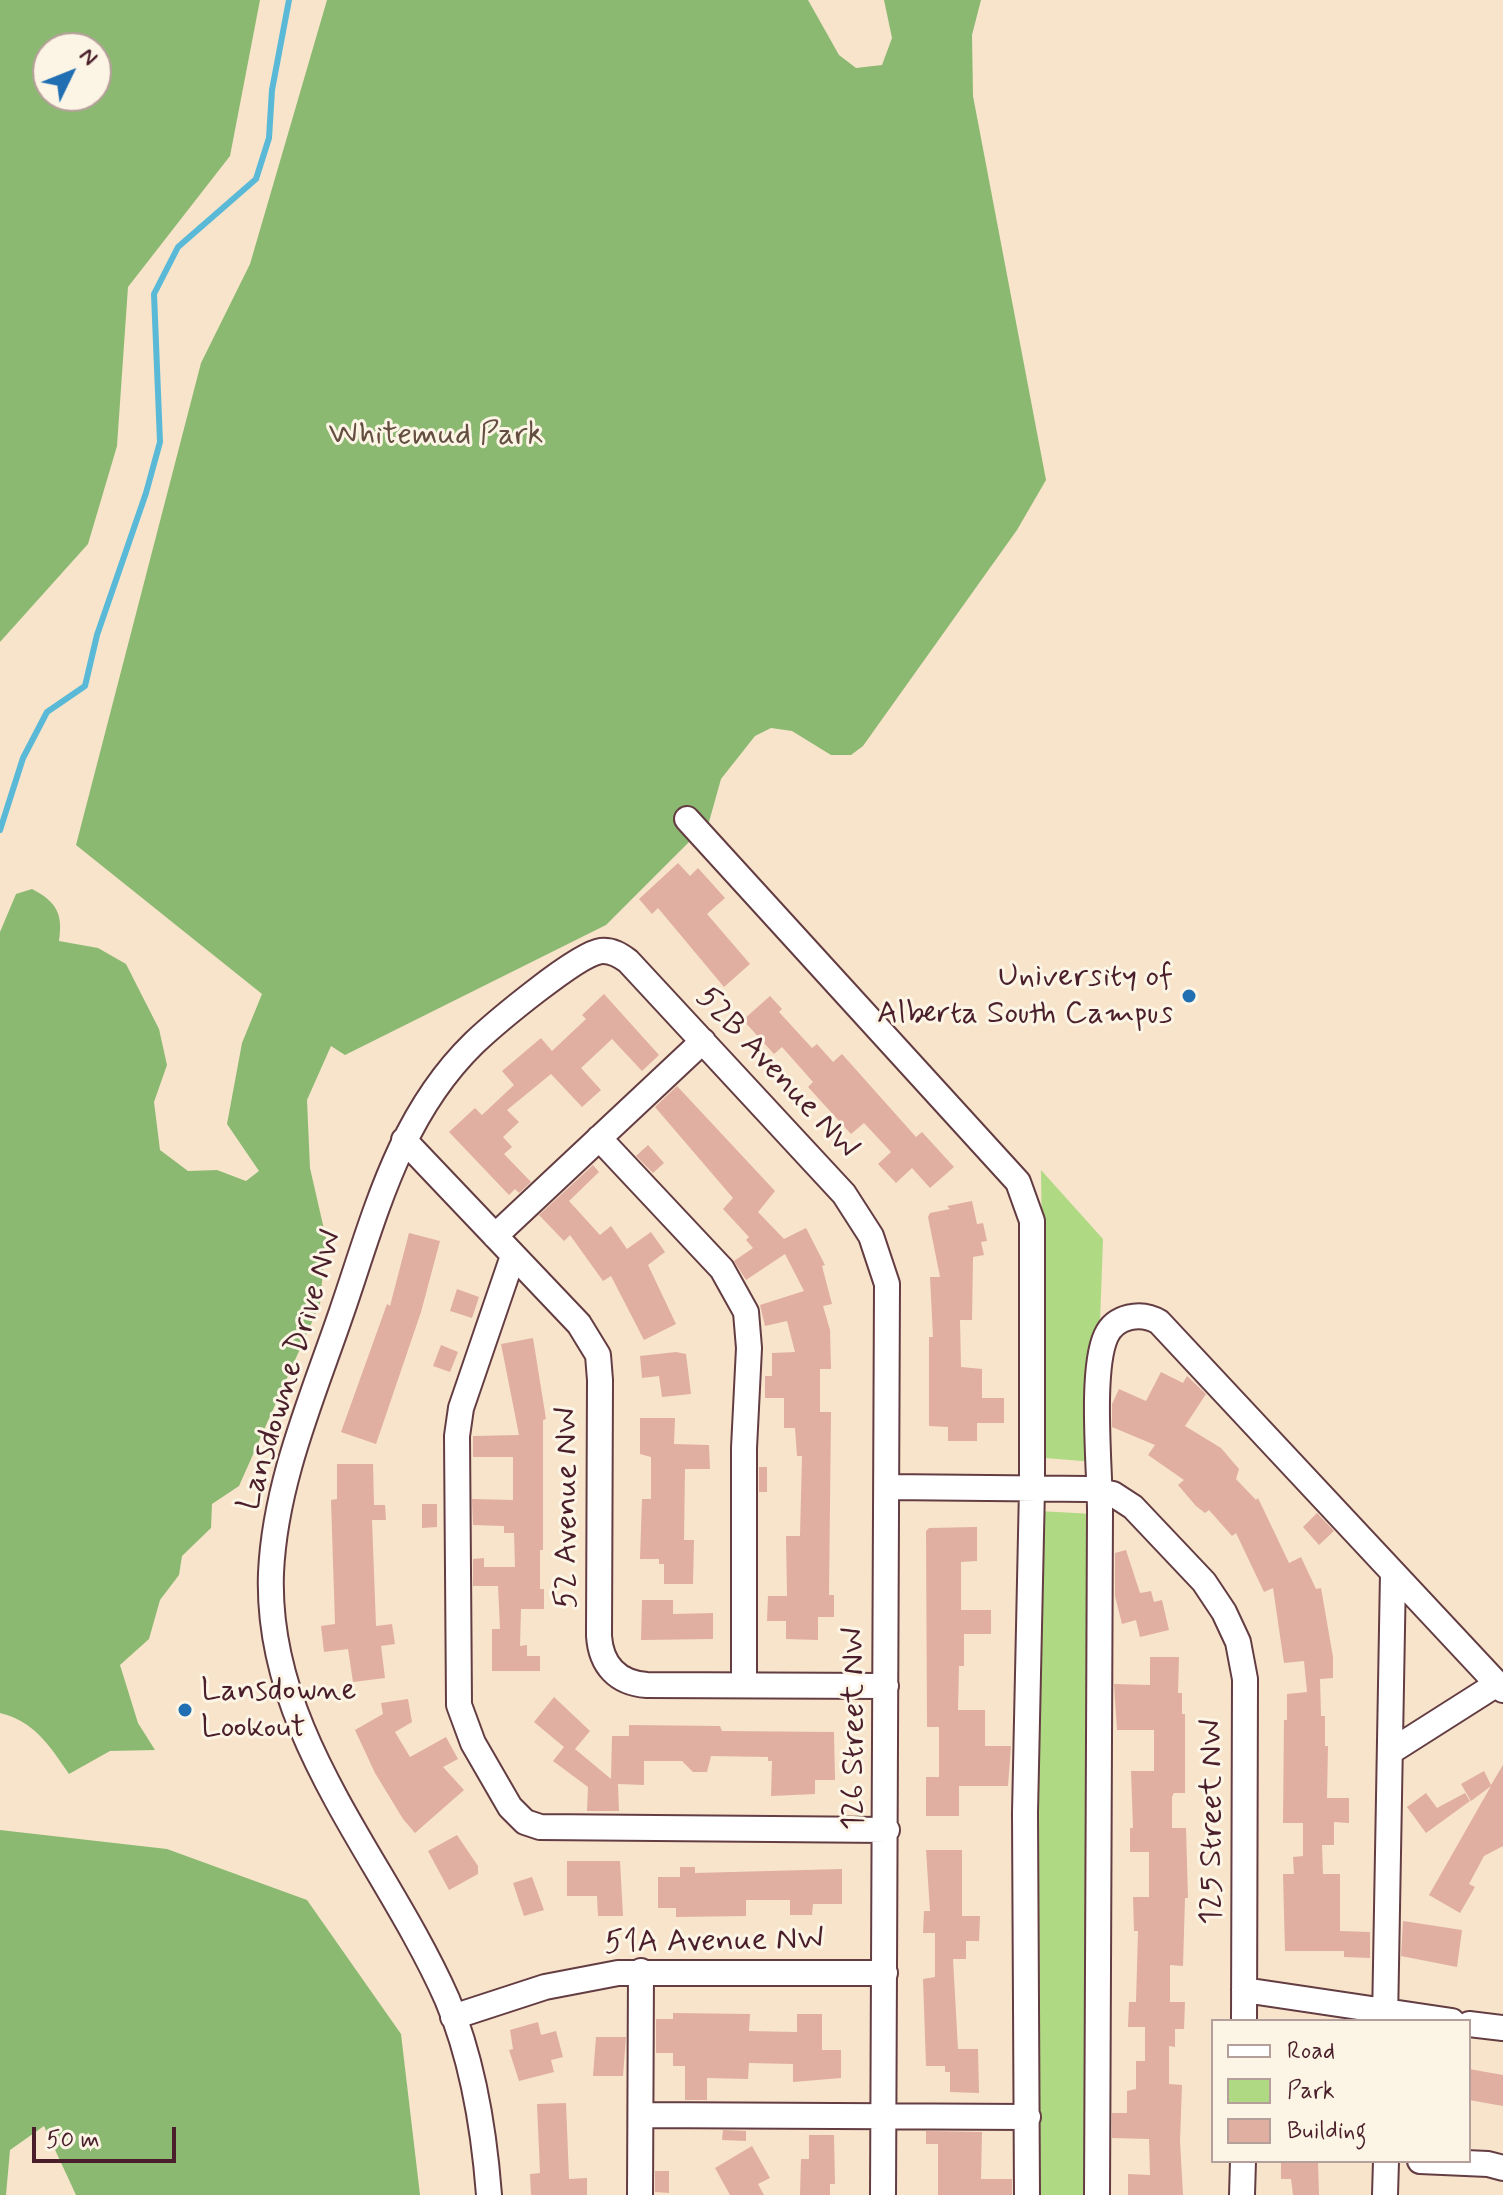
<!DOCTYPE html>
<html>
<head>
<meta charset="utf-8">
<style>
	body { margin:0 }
	#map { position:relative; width:1503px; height:2195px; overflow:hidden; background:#f7e4cb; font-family:Mynerve,sans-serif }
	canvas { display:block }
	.legend { position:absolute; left:1211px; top:2019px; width:260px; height:144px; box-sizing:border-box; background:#fcf5e5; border:2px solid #b59f9b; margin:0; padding:10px 14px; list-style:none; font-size:24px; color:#4a1f2b }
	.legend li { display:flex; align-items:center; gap:16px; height:40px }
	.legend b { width:40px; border:2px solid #b59f9b }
	.north { position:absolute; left:32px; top:32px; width:80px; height:80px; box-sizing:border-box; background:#fcf5e5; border:2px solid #b59f9b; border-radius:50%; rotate:47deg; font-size:22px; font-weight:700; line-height:32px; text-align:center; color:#4a1f2b }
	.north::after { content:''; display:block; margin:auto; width:28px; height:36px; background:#1f6fb2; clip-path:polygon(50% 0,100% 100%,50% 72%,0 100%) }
	.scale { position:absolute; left:32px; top:2127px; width:144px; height:36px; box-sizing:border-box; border:4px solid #4a1f2b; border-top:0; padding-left:10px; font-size:24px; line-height:28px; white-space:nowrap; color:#4a1f2b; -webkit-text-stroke:6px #fcf5e5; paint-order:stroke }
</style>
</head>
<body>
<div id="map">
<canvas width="1503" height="2195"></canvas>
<ul class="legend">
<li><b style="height:10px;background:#fff"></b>Road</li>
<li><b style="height:22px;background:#b0d984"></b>Park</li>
<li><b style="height:22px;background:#e1aea2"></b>Building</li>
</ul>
<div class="north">N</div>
<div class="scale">50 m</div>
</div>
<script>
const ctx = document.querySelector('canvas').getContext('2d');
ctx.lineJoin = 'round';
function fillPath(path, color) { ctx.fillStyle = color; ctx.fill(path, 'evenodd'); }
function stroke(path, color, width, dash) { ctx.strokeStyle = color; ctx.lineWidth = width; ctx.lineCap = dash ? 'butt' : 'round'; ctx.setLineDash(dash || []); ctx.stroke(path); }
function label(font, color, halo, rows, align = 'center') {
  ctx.font = font + ' Mynerve,sans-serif'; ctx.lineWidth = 6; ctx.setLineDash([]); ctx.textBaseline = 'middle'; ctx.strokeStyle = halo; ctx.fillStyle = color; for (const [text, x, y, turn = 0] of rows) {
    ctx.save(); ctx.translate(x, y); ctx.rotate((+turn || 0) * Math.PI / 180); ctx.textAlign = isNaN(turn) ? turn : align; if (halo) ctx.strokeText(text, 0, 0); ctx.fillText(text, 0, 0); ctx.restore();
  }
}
const green = new Path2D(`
	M1041,1170L1103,1239L1095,1462L1045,1458Z
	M1039,1511L1093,1514L1088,2195H1027Z`);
const forest = new Path2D(`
	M0,0H260L230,156L128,287L117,446L88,544L0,642ZM96,48V96H48V48Z
	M327,0H808L839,55L856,68L882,65L892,38L884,0H981L972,35L973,96L1046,480L1017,530L863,746L851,755H831L792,731L771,728L755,736L721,779L709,822L606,925L345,1055L331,1046L307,1100L310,1168L326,1238L320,1304L239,1486L212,1504L211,1528L182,1556L179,1575L160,1600L149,1639L120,1665L138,1723L155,1750L110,1751L69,1774C50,1746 34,1721 0,1713V932L16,894L32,889C57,902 63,914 59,941L98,948L126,964L159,1029L167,1065L154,1102L160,1150L188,1171L217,1170L246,1181L259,1171L227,1124L242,1043L262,994L76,845L201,363L250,264Z
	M0,1830L167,1849L307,1900L401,2034L420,2195H76L44,2126L10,2150L6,2195H0Z`);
const stream = new Path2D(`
	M0,830L23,758L47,712L85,686L97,635L146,493L160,442L154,294L178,247L256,179L269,138L272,90L289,0`);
const building = new Path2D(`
	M678,863L690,876L698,868L725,898L707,914L750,964L724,987L658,908L652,914L639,899Z
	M604,994L659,1055L642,1071L612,1039L581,1068L601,1090L582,1107L551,1074L507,1110L519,1122L503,1137L512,1147L504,1154L531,1182L519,1193L515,1189L509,1195L449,1132L475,1108L482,1115L514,1085L502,1071L541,1038L552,1051L586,1019L582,1015Z
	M770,996L782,1009L779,1012L812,1048L817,1044L833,1062L842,1054L916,1137L922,1132L954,1167L930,1188L912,1168L896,1183L878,1164L891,1152L864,1123L851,1134L808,1087L813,1082L782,1047L774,1054L743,1020Z
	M677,1086L775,1191L758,1212L784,1239L806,1228L825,1265L822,1266L832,1304L823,1306L830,1330L831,1369H820V1412H831L829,1595H834V1617H818V1640L786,1639V1621H767L768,1596H787L786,1536H800L802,1456H797L795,1428H784V1398H765V1376H772V1353L795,1352L787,1321L765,1326L760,1305L804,1291L785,1254L746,1280L734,1261L753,1248L746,1240L749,1237L723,1209L733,1198L655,1107Z
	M648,1145L664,1163L653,1173L636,1156Z
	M593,1165L599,1172L569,1201L600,1235L611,1226L627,1249L651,1232L665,1252L648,1265L676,1324L644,1340L611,1276L603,1281L570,1235L564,1241L539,1215Z
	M972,1201L977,1224L983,1223L987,1241L981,1242L984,1255L973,1257L972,1320H960L961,1367L982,1369V1398H1004V1423H977V1441H948V1427L929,1426V1337H933L930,1277H940L928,1217L930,1213L950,1209L947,1206Z
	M409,1233L440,1241L421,1312L376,1444L341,1432L387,1304L390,1306Z
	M457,1289L479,1297L472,1318L450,1311Z
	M533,1338L546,1419L543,1420V1550H540V1589H544V1609H521L520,1646L527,1645V1656H540V1671H492V1629H500L498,1586H473V1559L484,1558V1567H515L514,1533H504V1526L473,1525L472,1499L513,1500V1457H473V1436L519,1435L501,1344Z
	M441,1345L458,1352L450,1372L433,1366Z
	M676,1352L686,1354L691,1394L662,1397L659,1376L642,1378L640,1356Z
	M1161,1372L1183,1383L1187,1376L1206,1394L1185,1426L1221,1448L1239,1469L1236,1479L1256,1500L1258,1498L1289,1563L1301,1557L1316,1589L1321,1588L1333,1657V1678L1320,1679L1321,1716H1325V1746H1328L1327,1798H1349V1823L1334,1822V1845H1322L1323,1874H1340V1931L1370,1932V1958L1344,1957V1951H1285L1283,1874H1294L1293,1857L1303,1856V1823H1283L1284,1720H1287V1694L1307,1692L1304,1661L1284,1663L1273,1588L1264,1592L1236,1533L1232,1536L1209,1510L1205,1513L1196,1506L1178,1485L1184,1480L1148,1455L1155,1445L1112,1427V1404L1119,1389L1146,1401Z
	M640,1418H675L674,1444L709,1445L710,1469H685L684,1540H694L693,1584H664V1564H659V1559H640L642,1499H651V1457L640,1454Z
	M337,1464H373L374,1505H385L386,1520H372L376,1626L392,1624L395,1644L381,1646L385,1678L353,1682L348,1649L324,1652L321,1626L335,1624L331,1500L337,1499Z
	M759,1467H767V1492H759Z
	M422,1504H437V1527L422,1528Z
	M1317,1513L1334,1531L1319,1545L1303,1527Z
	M977,1527V1561L961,1562V1610H991V1634H964V1666H959L958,1710H985V1746H1011L1008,1786H959V1816H926V1777H939V1727H927L926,1531L929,1528Z
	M1126,1550L1140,1593L1151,1591L1154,1602L1162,1600L1169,1630L1140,1637L1136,1620L1122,1624L1115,1596V1553Z
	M642,1600H673V1614L713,1613V1639L641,1640Z
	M1150,1657H1179L1178,1693H1182V1714H1185V1793H1174L1172,1797V1828H1186L1188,1898H1185L1183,1966L1170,1965V2002H1185L1184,2029H1175V2047L1169,2046V2084L1182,2085L1180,2141L1183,2195H1128V2174L1150,2175L1149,2139L1112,2138V2113H1127V2091L1136,2089V2061H1145V2027H1128L1129,2002H1136L1138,1931H1134L1133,1897H1149V1852H1130V1828H1133L1131,1771H1154V1730H1117L1114,1684L1150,1685Z
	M554,1697L590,1731L575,1749L611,1779L612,1736H629V1725L720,1726L722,1731L834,1732L835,1780H815V1794L771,1796L772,1761H768V1757L711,1756L707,1772H693L682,1761H644V1785L618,1784L619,1811H587L588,1787L553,1761L564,1747L534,1722Z
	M408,1699L412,1722L395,1732L410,1757L446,1737L458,1759L443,1767L464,1790L415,1833L403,1819L375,1773L355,1730L383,1714L381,1703Z
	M1503,1765V1846L1484,1856L1469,1884L1475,1887L1460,1913L1429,1895L1491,1786L1471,1801L1461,1784L1484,1771L1491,1785Z
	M1426,1793L1437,1808L1465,1793L1470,1801L1426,1833L1407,1807Z
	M457,1835L478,1866V1874L449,1890L428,1851Z
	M926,1850H962V1916H980L979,1941H966V1959H953L958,2049H978L979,2093L950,2092V2072H945V2066H926L923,1979L935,1977V1933H923L924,1911H930Z
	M567,1861H620L623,1916H598L597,1896H567Z
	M680,1867H695V1873L842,1869V1904H813L812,1915H790V1900H746V1916L676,1917V1908H658V1877H680Z
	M532,1877L544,1910L524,1916L513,1883Z
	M1403,1921L1462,1930L1457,1967L1401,1956Z
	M673,2013L750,2014L749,2031L797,2032V2014H822V2050H841V2078L793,2082V2064L749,2063L748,2079L707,2078V2100H685V2066H673V2053H656V2019H673Z
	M538,2022L541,2035L556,2031L563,2057L551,2060L554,2072L519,2081L509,2050L513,2049L510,2030Z
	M596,2037H626L623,2076H593Z
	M1469,2069L1503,2075V2106L1469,2100Z
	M566,2103L569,2179L587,2178V2195H531L530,2174L540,2173L537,2104Z
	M723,2130L746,2131V2141L722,2140Z
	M926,2131L982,2132L981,2179H1012V2195H938V2144H926Z
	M809,2135H834L835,2184H830V2195H800L801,2159H809Z
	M752,2146L770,2178L758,2184L764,2195H730L715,2168Z
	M1281,2161H1318L1319,2195H1293L1291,2179H1281Z
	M655,2171H669V2193L655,2192Z`);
const minor = new Path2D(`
	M687,819L1018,1182L1032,1221V1488L1025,1813L1027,2195
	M599,1138L722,1269L746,1312L749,1348L744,1448V1684
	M404,1140L579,1324L598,1355L600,1380L599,1636C601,1665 617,1683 647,1685L886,1686
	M495,1236L703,1041
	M513,1256L461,1408L457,1436L459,1705L473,1743L510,1807L525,1822L540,1827L887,1830
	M888,1487L1087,1489L1113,1494L1133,1507L1204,1582L1224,1612L1238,1642L1245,1679L1244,2021
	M1390,1752L1497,1684
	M1244,1990L1452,2021
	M453,2017L545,1987L618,1973H885
	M1385,2021L1393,1573
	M1469,2024L1503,2028
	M641,2115L1028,2117
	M1420,2161L1488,2164L1503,2168
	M489,2195C484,2130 473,2060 447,1999C385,1859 265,1734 271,1573C275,1482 313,1396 342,1311C375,1215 399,1116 474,1043C494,1024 577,954 601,951C612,950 620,955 628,961L844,1194L871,1236L887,1284L883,2195
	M640,2195L641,1971
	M1097,2195L1100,1511C1100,1470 1090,1371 1106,1336C1115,1316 1141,1311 1159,1322L1503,1690
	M1242,2195L1243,2161
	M1385,2195L1386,2161`);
const markers = [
	[1189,996,8,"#1f6fb2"],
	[185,1710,8,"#1f6fb2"]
];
const parkNames = [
	["Whitemud Park",436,436]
];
const poiNames = [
	["University of",1173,978],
	["Alberta South Campus",1173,1015],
	["Lansdowne",201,1692,"left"],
	["Lookout",201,1729,"left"]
];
const streetNames = [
	["52B Avenue NW",776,1074,47],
	["Lansdowne Drive NW",292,1371,-73],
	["52 Avenue NW",568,1508,-90],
	["126 Street NW",855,1729,-90],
	["125 Street NW",1213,1822,-90],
	["51A Avenue NW",714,1943,-1]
];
fillPath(green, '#b0d984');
fillPath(forest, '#8cb972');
stroke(stream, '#59b9d7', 6);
fillPath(building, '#e1aea2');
stroke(minor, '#643d43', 28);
stroke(minor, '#fff', 24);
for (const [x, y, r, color] of markers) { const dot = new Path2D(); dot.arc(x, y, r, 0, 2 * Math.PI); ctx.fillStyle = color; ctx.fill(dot); stroke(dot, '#fcf5e5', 3); }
label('32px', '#644e41', '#fcf5e5', parkNames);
label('32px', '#4a1f2b', '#fcf5e5', poiNames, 'right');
label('32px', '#4a1f2b', '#fcf5e5', streetNames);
</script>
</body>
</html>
